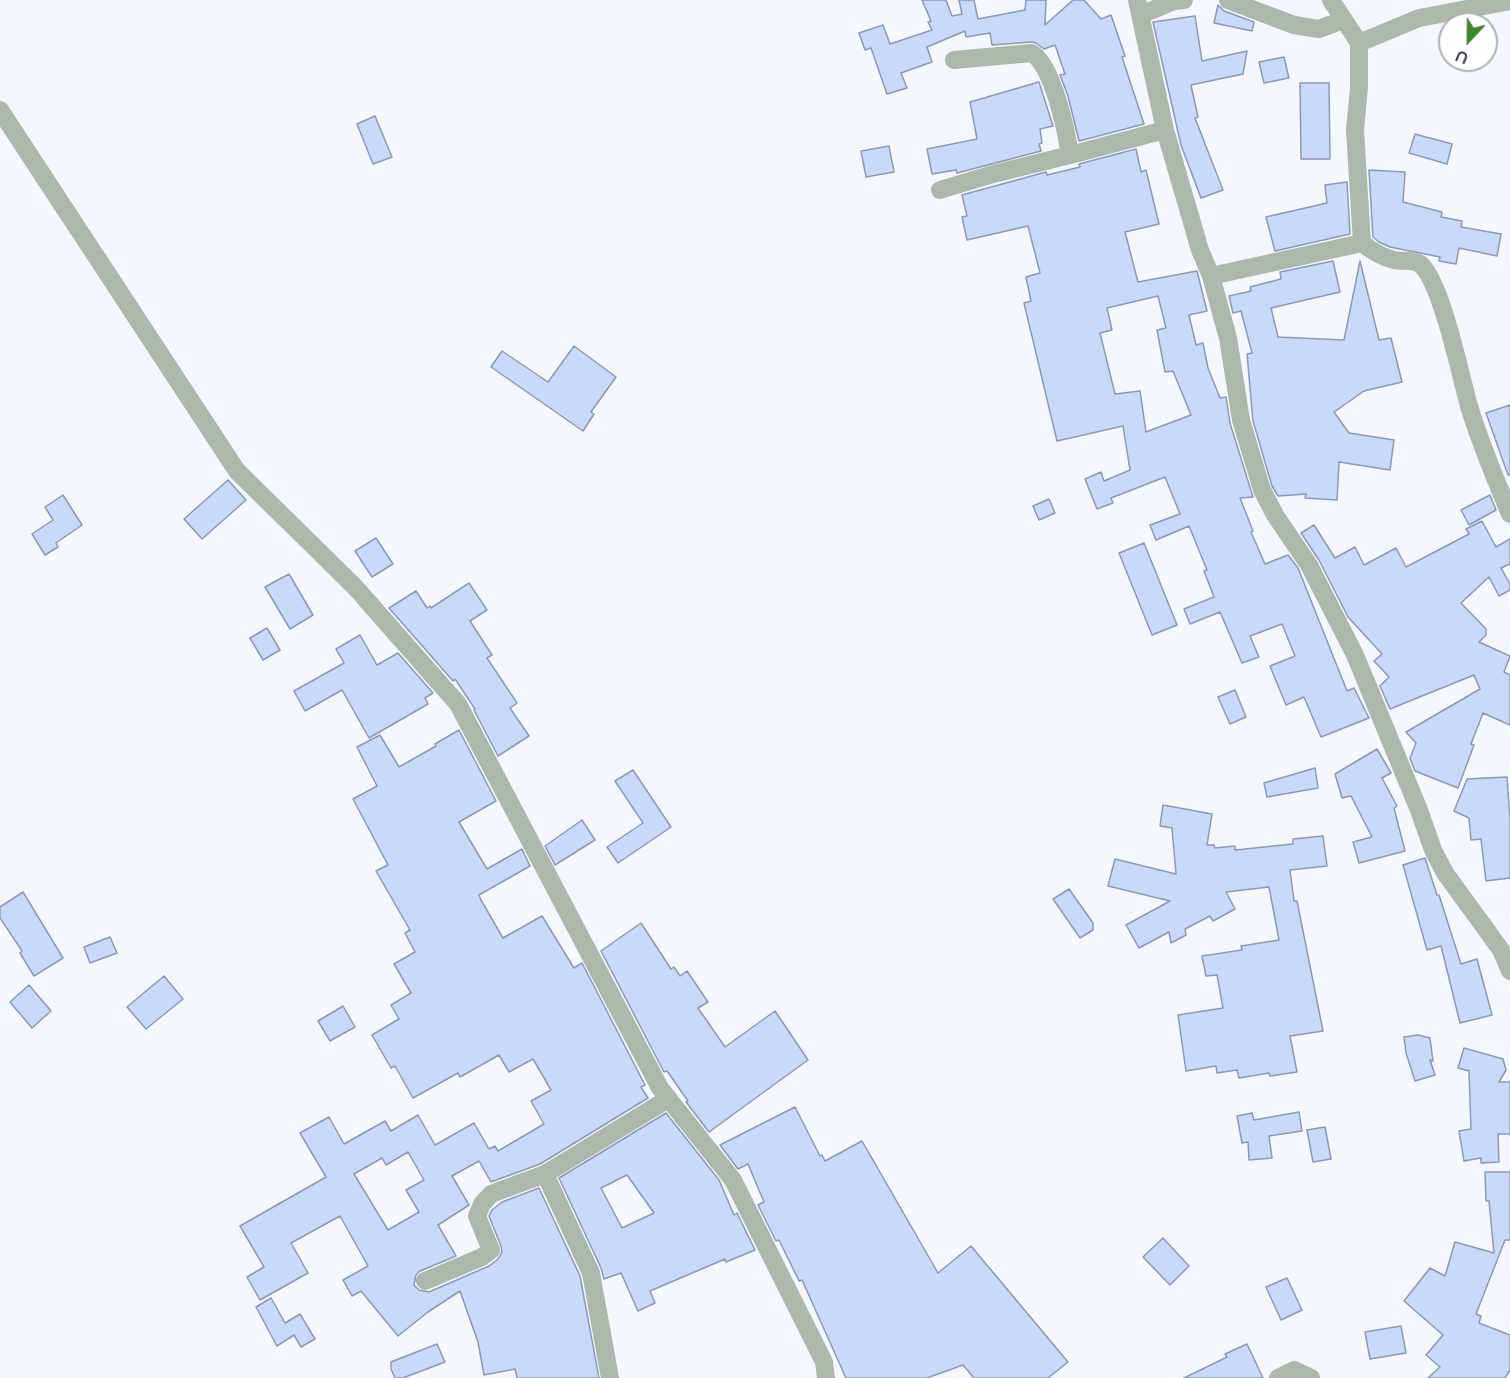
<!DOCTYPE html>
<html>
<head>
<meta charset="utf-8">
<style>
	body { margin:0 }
	#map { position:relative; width:1510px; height:1378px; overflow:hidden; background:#f4f8fe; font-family:"Varela Round",sans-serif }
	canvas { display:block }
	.north { position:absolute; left:1438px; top:12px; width:60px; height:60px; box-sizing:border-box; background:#fff; border:2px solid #aeb0b5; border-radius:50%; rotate:202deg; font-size:16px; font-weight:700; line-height:24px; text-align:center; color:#343a46 }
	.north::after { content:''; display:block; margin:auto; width:21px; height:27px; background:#41862b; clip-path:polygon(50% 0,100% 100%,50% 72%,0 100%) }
</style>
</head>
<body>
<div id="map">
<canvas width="1510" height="1378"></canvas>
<div class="north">U</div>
</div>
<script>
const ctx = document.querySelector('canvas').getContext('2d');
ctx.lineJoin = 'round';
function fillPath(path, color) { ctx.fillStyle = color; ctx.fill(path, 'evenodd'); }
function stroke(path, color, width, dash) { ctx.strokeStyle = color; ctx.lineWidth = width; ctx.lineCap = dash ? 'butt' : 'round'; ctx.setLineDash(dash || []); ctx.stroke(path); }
const building = new Path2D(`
	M922,0H946L952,16L962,14L959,0H974L978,19L1025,10L1026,0H1046L1045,25L1073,0H1084L1101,19L1111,15L1125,56L1122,57L1144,124L1079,141L1068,96L1060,75L1065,74L1055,45L1044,49L1036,43L1031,42L992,45L990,33L966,37L965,31L927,47L932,62L901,73L907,88L887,94L871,48L865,50L859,33L883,25L890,44L932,30L928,22L931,21Z
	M1218,5L1224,11L1254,22L1252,31L1214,23Z
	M1195,16L1202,61L1247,51L1243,74L1191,85L1198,117L1195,118L1223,190L1201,198L1181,145L1153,22Z
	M1284,57L1289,78L1264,83L1259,62Z
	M1039,82L1053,126L1040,129L1042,143L1039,144L1041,151L957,173L956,170L932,174L927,149L977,139L970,102Z
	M1300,83H1329L1330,159H1301Z
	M375,116L392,157L373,164L357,124Z
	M1415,134L1452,144L1447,164L1409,153Z
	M889,146L894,172L866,177L861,151Z
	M1136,149L1141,172L1146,170L1159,224L1125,232L1138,282L1197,271L1207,311L1189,315L1196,345L1203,343L1208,368L1220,398L1226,397L1230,423L1253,497L1240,498L1253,531L1251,532L1265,564L1288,555L1298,568L1347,691L1354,688L1369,718L1321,737L1304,697L1286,705L1270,666L1295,656L1282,624L1250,636L1259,657L1242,663L1220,612L1190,624L1184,609L1214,597L1204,571L1207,570L1189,526L1156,540L1150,525L1180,514L1165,477L1111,498L1113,503L1097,509L1085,479L1101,472L1104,481L1130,470L1123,426L1057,441L1024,303L1031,301L1026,277L1040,273L1028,226L967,240L962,217L967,216L962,195L1046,172L1047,175L1080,167L1079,164ZM1158,296L1166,328L1157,330L1165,372L1173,371L1191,415L1146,432L1140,391L1115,394L1100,333L1112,330L1107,308Z
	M1369,170L1405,172L1403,202L1442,212L1441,217L1462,221L1461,227L1501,234L1497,256L1459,248L1456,264L1439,261L1440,257L1390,247L1379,242L1373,237Z
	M1347,182L1350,234L1275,251L1266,217L1327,203L1325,185Z
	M1333,261L1340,292L1271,308L1278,337L1344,340L1360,261L1379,340L1391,338L1402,382L1364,391L1334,412L1349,433L1394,440L1390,470L1339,462L1337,500L1305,498L1306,494L1278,496L1272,486L1253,421L1247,354L1252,353L1241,311L1233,313L1229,296L1251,291L1250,287L1281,279L1280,272Z
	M574,346L616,377L591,412L594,414L583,431L491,367L502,351L548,382Z
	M1510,405V475H1508L1486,413Z
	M228,480L246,500L202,539L184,519Z
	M63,495L82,525L56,543L58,547L45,555L32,534L53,520L45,507Z
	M1490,495L1496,510L1469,525L1461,510Z
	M1049,499L1055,513L1039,520L1033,506Z
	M1482,521L1496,547L1510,539V564L1501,568L1510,584V590L1499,596L1489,577L1461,603L1486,629V635L1479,642L1510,656L1504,672L1510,675V725L1483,713L1471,744L1474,745L1458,788L1415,771L1410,758L1416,743L1406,732L1480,689L1474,675L1390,709L1380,686L1389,677L1374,661L1382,654L1348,617L1319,560L1301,533L1314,525L1335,558L1355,547L1364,565L1396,548L1406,567L1469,534L1466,529Z
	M376,538L393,564L372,577L355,551Z
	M1144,543L1177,625L1152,635L1119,553Z
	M289,574L313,615L290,629L265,587Z
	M469,583L487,610L470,621L492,655L487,658L517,703L510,708L529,736L498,756L474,710L475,709L455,679L453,681L389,608L416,591L427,608L430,606L431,608Z
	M267,628L280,650L263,660L250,638Z
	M360,635L377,665L398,653L433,693L425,698L428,704L369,738L342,690L305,711L294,691L344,663L336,649Z
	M1235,690L1246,717L1230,724L1218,697Z
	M459,730L496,801L459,822L487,869L522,849L530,866L479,895L481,900L503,938L542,916L574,968L582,963L645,1085L641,1087L648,1098L540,1164L491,1182L479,1161L452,1176L469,1205L438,1225L456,1256L420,1271L416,1275L414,1285L419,1290L429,1292L489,1266L498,1259L502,1252L501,1246L489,1216L492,1210L502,1202L539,1188L580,1276L599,1378H517L515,1369L484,1375L478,1342L460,1291L428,1312L398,1336L361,1291L352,1296L343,1280L368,1266L340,1216L291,1243L308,1273L260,1300L247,1277L264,1267L240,1226L326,1177L300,1133L329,1117L344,1144L385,1121L391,1131L418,1115L435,1145L474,1123L489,1149L495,1146L498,1151L544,1124L531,1101L551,1090L533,1059L509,1072L499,1055L460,1077L458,1073L413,1098L395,1066L391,1068L372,1035L399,1019L391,1005L411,993L394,964L415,952L405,933L410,930L376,871L388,865L353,799L377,786L357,747L380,735L399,767L436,746L435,744ZM408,1152L424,1180L406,1190L419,1212L388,1230L354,1174L382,1158L386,1165Z
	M1377,749L1391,773L1382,778L1397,806L1394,808L1405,851L1359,863L1353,842L1372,837L1351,796L1342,798L1335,774Z
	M1315,768L1318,788L1267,797L1264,783Z
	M633,770L671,827L618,863L607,847L643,823L615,781Z
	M1507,777L1510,819V878L1486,881L1481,839L1471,840L1469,818L1454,811L1467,779Z
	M1163,805L1212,814L1207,845H1214L1215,848L1235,846V850L1293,844V839L1323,836L1327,866L1290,870L1294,901H1297L1323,1031L1290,1036L1297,1072L1270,1076L1269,1073L1239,1078L1237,1070L1217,1073L1216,1066L1186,1071L1178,1015L1223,1008L1217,975L1206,976L1202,956L1242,950L1241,946L1279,940L1269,887L1226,892L1235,909L1213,921L1210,916L1185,929L1186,935L1171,943L1169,932L1139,948L1126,925L1170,901L1108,886L1115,859L1176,874L1172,828L1160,826Z
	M582,820L595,840L555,865L545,846Z
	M1425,858L1437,895H1439L1461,964L1477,959L1492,1015L1460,1023L1441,946L1427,950L1403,865Z
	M1069,889L1093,923V930L1080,938L1053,899Z
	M23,892L63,958L34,976L20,953L22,951L0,918V907Z
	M641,923L671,969L674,967L680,976L687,971L708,1002L698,1008L725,1047L775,1011L808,1060L709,1132L686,1102L688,1101L667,1071L664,1072L601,951Z
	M110,937L117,953L90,963L84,947Z
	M164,976L183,999L146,1029L127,1007Z
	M29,985L51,1011L32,1028L10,1002Z
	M343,1006L355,1027L330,1041L318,1021Z
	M1418,1035L1430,1038L1433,1061L1430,1060L1435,1075L1415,1081L1406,1053L1404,1037Z
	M1464,1048L1503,1059L1506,1070L1499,1082H1510V1134H1498L1499,1162L1481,1163V1158L1464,1161L1459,1131L1471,1129L1469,1071L1458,1068Z
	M795,1107L820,1156L822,1155L825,1161L862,1141L938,1273L971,1246L1068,1362L1048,1378H974L963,1365L927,1378H846L802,1280L799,1281L779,1240L776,1241L758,1205L764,1202L748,1164L738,1169L720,1145Z
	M1299,1112L1302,1131L1269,1136L1272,1158L1249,1160L1248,1142L1242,1143L1237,1116L1252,1113L1254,1120Z
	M666,1113L719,1180L734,1215L737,1213L755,1250L726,1262L725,1259L650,1291L655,1303L638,1311L621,1273L604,1279L601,1268L559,1178ZM627,1175L654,1213L622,1228L601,1188Z
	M1325,1127L1331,1159L1313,1162L1307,1130Z
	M1485,1172H1510V1240H1505L1476,1314L1481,1316L1479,1323L1510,1335V1370L1505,1378H1428L1440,1367L1426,1355L1443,1335L1404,1301L1430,1268L1445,1276L1455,1242L1494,1253L1489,1201H1486Z
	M1163,1238L1189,1266L1170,1285L1143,1257Z
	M1287,1278L1302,1310L1281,1320L1266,1287Z
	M271,1298L285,1323L300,1314L315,1339L301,1347L294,1335L277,1346L256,1307Z
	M1401,1326L1406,1353L1370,1359L1365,1332Z
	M437,1344L445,1362L403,1378H395L391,1369V1362Z
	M1247,1344L1263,1378H1184L1227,1357L1225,1354Z`);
const minor = new Path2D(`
	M1137,0L1165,130L1200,250L1211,276L1228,338L1241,420L1262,490L1275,515L1309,565L1355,655L1419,810L1433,850L1445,873L1501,950L1510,971
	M1228,0L1294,25L1319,29L1343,20
	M1331,0L1359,43V88L1355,130L1362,243C1372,251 1381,257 1394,260C1402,262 1412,259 1420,264C1441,280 1461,378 1469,406C1480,443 1495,478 1510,514
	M1141,15L1174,1L1184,0
	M1359,43L1419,18L1510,1
	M954,60L1032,53C1053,67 1066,129 1070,155L1165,130
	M0,110L237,471L355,587L458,704L660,1088L733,1180L824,1362L826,1378
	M940,190L993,174L1070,155
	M1211,276L1362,243
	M545,1174L591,1273L610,1378
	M425,1281L482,1257L491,1250L477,1216L482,1204L491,1194L545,1174L668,1099
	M1278,1378L1294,1370L1311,1378`);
fillPath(building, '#c9d9f8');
stroke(building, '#8a99b5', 1.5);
stroke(minor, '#aeb7ab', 18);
</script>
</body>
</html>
